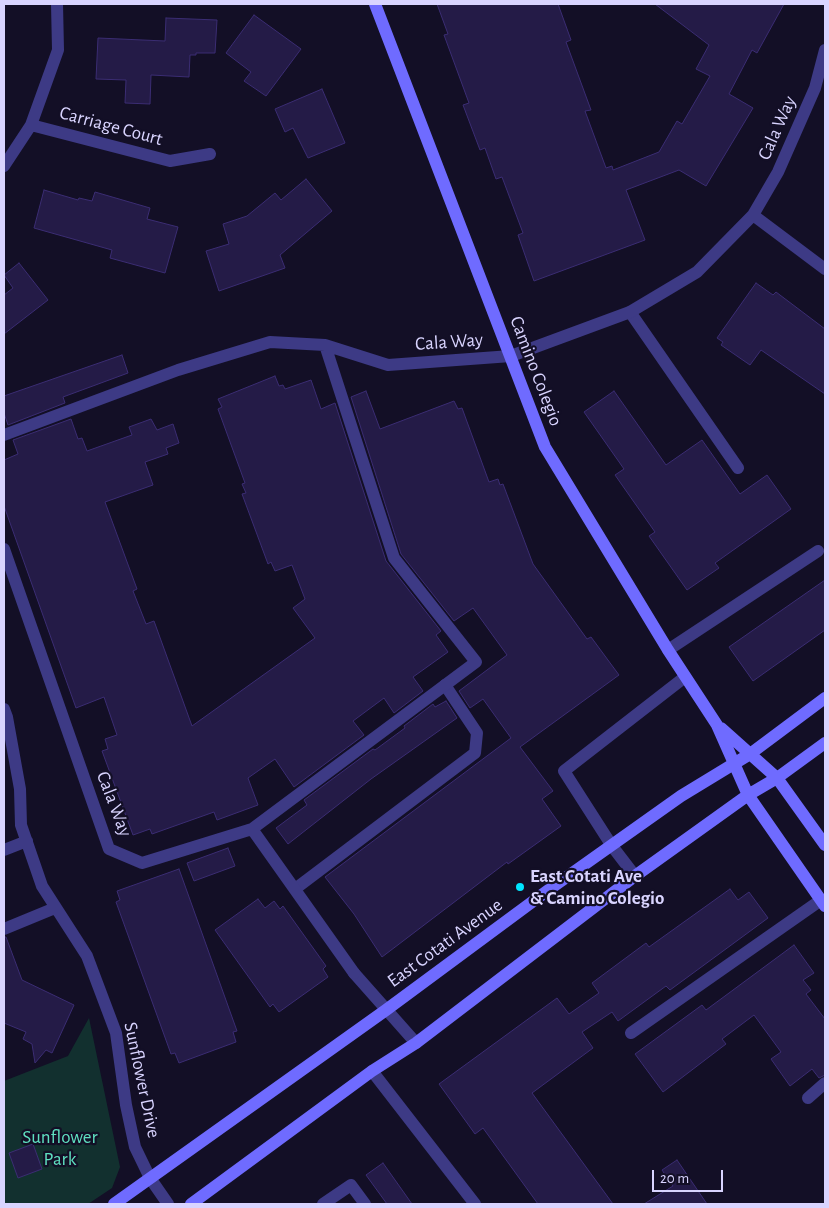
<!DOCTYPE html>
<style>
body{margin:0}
#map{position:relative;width:829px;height:1208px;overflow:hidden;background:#130f26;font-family:"Alegreya Sans",sans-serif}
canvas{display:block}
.frame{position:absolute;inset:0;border:5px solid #d9d4ff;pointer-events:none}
.scale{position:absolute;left:652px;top:1170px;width:71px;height:22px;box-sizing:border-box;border:2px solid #d9d4ff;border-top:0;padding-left:6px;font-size:15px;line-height:18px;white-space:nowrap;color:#d9d4ff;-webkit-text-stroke:4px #130f26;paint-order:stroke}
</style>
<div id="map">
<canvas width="829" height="1208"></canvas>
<div class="frame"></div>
<div class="scale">20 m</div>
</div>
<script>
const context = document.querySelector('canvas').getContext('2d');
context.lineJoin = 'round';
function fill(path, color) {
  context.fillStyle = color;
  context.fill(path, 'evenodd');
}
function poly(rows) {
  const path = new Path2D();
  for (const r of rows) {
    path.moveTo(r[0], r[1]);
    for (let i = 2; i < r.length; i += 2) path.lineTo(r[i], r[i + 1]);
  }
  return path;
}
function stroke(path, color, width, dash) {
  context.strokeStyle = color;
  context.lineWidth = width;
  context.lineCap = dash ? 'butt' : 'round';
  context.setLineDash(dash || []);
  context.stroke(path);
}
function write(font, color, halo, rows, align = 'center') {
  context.font = font + ' "Alegreya Sans",sans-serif';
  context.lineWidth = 4.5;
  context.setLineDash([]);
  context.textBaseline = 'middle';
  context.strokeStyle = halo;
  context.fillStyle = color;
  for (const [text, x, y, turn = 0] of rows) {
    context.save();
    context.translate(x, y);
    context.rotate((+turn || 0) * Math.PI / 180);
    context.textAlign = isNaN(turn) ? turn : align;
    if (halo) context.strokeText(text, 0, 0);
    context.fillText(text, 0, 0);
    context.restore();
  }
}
const green = poly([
 [89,1018,120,1167,112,1188,88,1204,4,1204,4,1081,68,1056]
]);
const building = poly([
 [437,4,558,4,571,40,566,42,591,110,585,111,606,168,612,166,613,170,659,152,677,121,682,124,710,76,696,69,709,45,655,4,784,4,757,53,752,50,729,94,753,108,706,186,679,170,626,190,645,240,534,281,518,235,523,233,502,177,496,179,485,148,480,150,463,105,469,103,444,35,448,34,437,4],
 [254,15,301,49,266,96,244,81,251,72,226,53,254,15],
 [166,18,217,20,215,53,196,53,196,55,190,55,189,77,151,75,150,104,125,103,126,80,96,79,98,38,165,41,166,18],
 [322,89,345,143,308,158,293,128,285,132,275,109,322,89],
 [306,179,332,211,280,255,285,268,219,291,206,251,229,244,223,224,247,216,275,193,281,200,306,179],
 [44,190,78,200,79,198,92,201,95,192,150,208,147,219,178,227,165,273,110,258,112,250,34,228,44,190],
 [19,263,48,300,4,334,4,295,13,288,4,275,19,263],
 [756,283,773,295,776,292,825,329,825,394,761,350,750,365,721,345,723,342,717,338,756,283],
 [122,355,128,373,63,397,65,403,8,425,4,413,4,396,122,355],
 [275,376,279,386,283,385,285,389,311,380,321,409,335,403,386,561,441,631,436,635,448,652,413,677,423,691,394,713,384,698,353,721,364,735,294,787,275,759,248,778,258,805,217,820,214,812,152,834,150,829,133,835,102,751,108,749,105,739,117,735,104,697,76,708,4,506,4,460,18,454,13,440,71,419,78,439,82,438,87,451,132,435,129,427,151,419,157,430,173,424,179,443,166,448,168,454,145,462,153,485,105,502,137,589,133,591,146,624,154,621,192,726,315,638,293,608,305,599,292,565,275,571,271,562,268,564,242,494,246,493,242,484,245,483,218,409,222,407,218,399,275,376],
 [366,391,380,429,454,401,458,409,462,408,489,482,498,479,500,485,503,484,533,564,587,639,591,637,619,675,520,747,553,791,542,799,561,826,508,864,507,862,382,957,354,914,325,877,511,738,483,699,470,708,459,691,507,655,473,608,454,621,401,554,351,397,366,391],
 [614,391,666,465,702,440,740,494,767,475,791,509,715,563,719,568,687,590,649,536,655,532,615,475,624,469,584,412,614,391],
 [825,580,825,630,753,681,729,647,825,580],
 [446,701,457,718,371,779,288,844,276,828,307,805,304,800,373,749,375,750,405,728,404,726,433,704,435,707,446,701],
 [228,848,235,866,194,881,187,863,228,848],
 [179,869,237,1031,233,1032,236,1042,179,1063,175,1053,171,1054,116,902,120,900,117,891,179,869],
 [730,889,738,900,749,892,768,918,670,990,666,986,618,1021,612,1012,582,1032,593,1048,532,1093,613,1204,538,1204,483,1128,475,1134,439,1084,557,998,569,1014,599,993,592,983,646,943,649,947,730,889],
 [258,899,265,908,274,901,280,909,283,906,326,966,323,969,328,977,279,1012,273,1004,270,1007,215,930,258,899],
 [4,937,6,937,22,980,74,1005,52,1053,46,1050,35,1063,32,1044,23,1039,26,1032,4,1023,4,937],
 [794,945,814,973,803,980,811,990,806,994,825,1019,825,1075,819,1078,812,1069,790,1086,771,1059,781,1052,754,1015,722,1039,726,1044,663,1092,635,1054,702,1005,706,1010,794,945],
 [33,1144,42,1169,18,1178,9,1153,33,1144],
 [677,1160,707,1204,644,1204,673,1186,662,1170,677,1160],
 [383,1163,412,1204,387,1204,366,1175,383,1163]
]);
const lane = poly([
 [630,312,738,468],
 [668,650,818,551],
 [635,876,612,846,564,771,685,677],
 [295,889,475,753,477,733,445,685],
 [354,973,416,1043],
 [372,1071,475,1204],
 [323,1204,351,1185,365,1204]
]);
const street = poly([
 [31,125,170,161,210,154],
 [4,166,31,125,58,50,57,4],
 [753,215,825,269],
 [4,435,178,370,270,342,325,345,388,365,511,356,630,312,697,272,753,215,778,172,815,88,825,50],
 [4,549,109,849,142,863,252,829,354,973],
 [4,709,7,717,20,789,21,825,42,886,87,956,116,1033,126,1105,135,1147,150,1178,168,1204],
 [252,829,476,662,394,558,325,345],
 [4,850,27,841],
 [4,929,55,908],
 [631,1033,821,900],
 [808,1098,825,1083]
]);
const secondary = poly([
 [375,4,545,447,668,650,717,725,748,795,825,906],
 [721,728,777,778,825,845],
 [114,1204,386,1010,547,891,681,796,750,754,825,698],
 [191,1204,372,1071,416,1043,635,876,748,795,777,778,825,743]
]);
const markers = [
 [520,887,5,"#00e5ff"]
];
const streetNames = [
 ["Carriage Court",111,126,15],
 ["Cala Way",777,128,-66],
 ["Cala Way",449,342,-4],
 ["Camino Colegio",536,371,69],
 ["Cala Way",114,804,69],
 ["East Cotati Avenue",445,943,-36],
 ["Sunflower Drive",142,1080,78]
];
const poiNames = [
 ["East Cotati Ave",530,876],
 ["& Camino Colegio",530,898]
];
const parkNames = [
 ["Sunflower",60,1137],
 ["Park",60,1159]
];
fill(green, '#12302f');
fill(building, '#241b47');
stroke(building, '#3b2d73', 1);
stroke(lane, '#3d3a85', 12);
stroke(street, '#3d3a85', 12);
stroke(secondary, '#6f6bff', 12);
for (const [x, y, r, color] of markers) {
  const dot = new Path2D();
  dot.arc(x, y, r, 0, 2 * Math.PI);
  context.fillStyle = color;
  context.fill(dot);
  stroke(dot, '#130f26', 2);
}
write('19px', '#d9d4ff', '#130f26', streetNames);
write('bold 19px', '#d9d4ff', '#130f26', poiNames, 'left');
write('19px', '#5fe0c0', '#130f26', parkNames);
</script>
